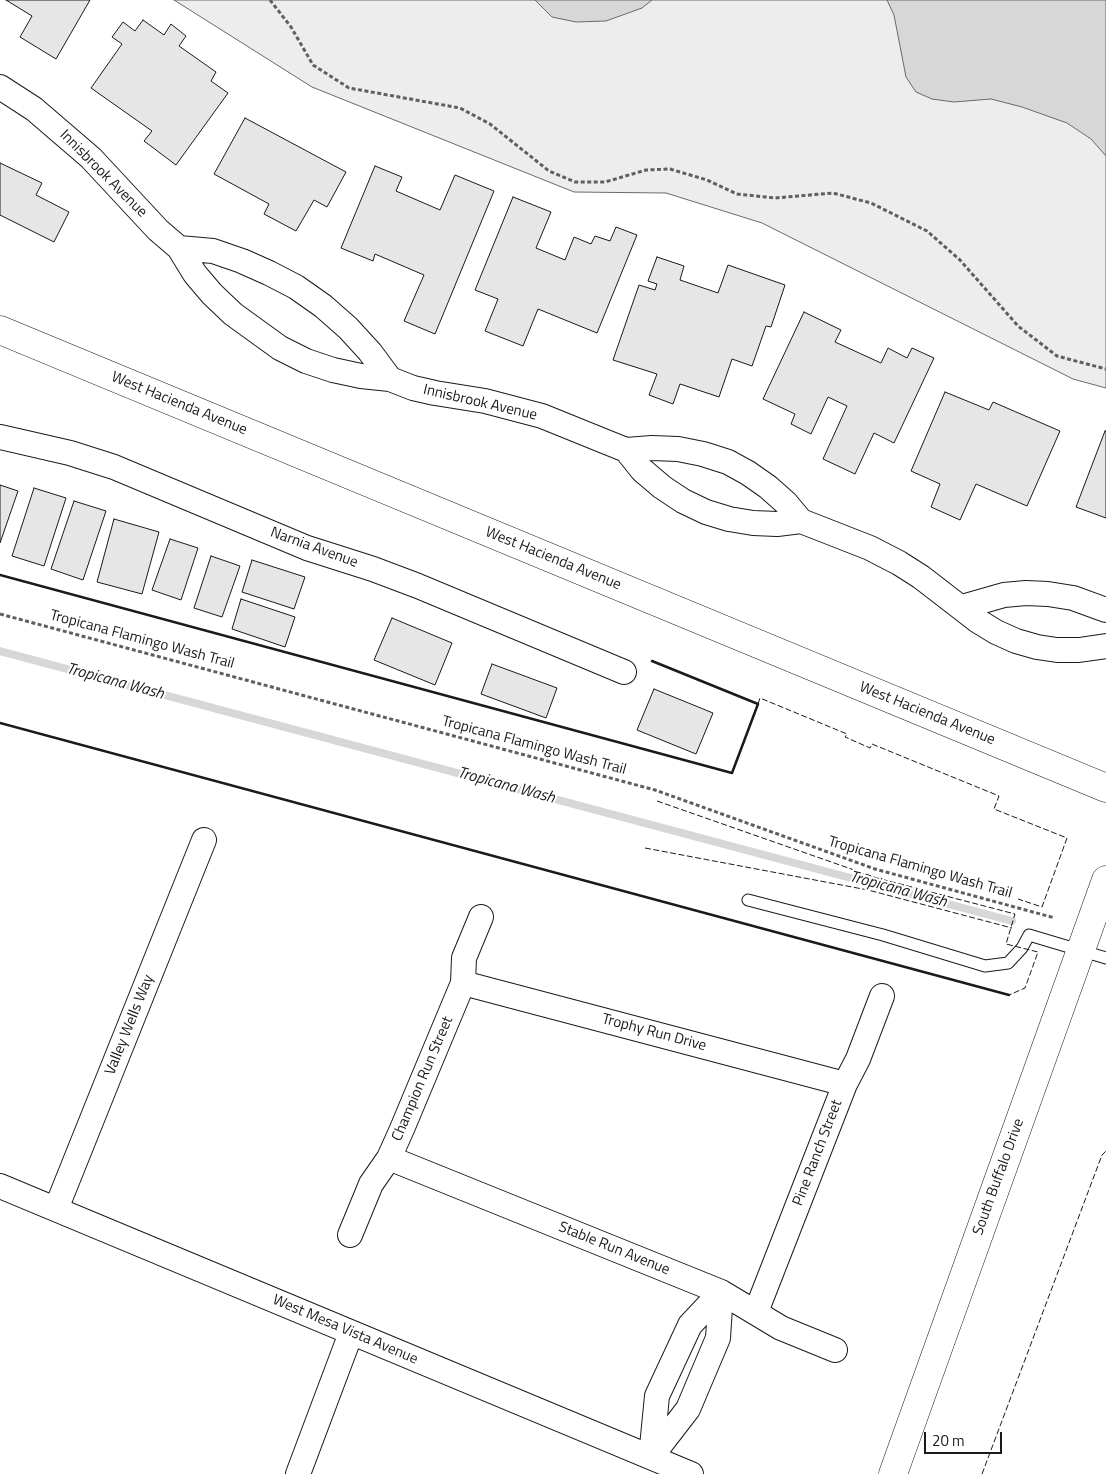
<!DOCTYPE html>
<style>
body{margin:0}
#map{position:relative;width:1106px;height:1474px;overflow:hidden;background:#fff;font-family:"Titillium Web",sans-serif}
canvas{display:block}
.scale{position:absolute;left:924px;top:1432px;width:78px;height:22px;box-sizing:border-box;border:2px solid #1a1a1a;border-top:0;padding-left:6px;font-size:15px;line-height:18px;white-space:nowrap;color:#1a1a1a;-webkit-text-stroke:4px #fff;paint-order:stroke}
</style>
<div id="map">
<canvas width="1106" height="1474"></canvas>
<div class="scale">20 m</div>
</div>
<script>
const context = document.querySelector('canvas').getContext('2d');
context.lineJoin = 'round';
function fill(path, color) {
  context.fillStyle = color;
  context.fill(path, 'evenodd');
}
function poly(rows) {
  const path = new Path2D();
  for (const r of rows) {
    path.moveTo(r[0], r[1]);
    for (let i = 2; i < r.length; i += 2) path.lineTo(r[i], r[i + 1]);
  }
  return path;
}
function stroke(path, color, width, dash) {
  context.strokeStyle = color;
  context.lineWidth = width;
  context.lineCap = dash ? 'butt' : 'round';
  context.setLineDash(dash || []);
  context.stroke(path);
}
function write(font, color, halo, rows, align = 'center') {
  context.font = font + ' "Titillium Web",sans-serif';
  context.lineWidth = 4;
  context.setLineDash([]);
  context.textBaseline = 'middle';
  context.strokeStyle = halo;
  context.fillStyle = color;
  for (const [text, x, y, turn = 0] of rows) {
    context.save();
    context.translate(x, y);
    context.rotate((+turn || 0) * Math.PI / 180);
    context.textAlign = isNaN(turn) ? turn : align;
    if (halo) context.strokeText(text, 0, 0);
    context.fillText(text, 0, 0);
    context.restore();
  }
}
const built = poly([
 [174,0,1106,0,1106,388,1073,379,762,223,666,193,574,192,312,87,174,0]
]);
const water = poly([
 [535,0,652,0,642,8,606,21,576,22,552,17,535,0],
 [887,0,1106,0,1106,156,1091,139,1067,123,1022,107,991,99,954,102,932,99,916,92,906,77,894,15,887,0]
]);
const stream = poly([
 [0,651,1012,921]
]);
const building = poly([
 [6,0,90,0,56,59,20,37,32,16,6,0],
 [143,20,164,35,171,24,186,36,179,46,216,72,211,81,228,93,176,165,144,141,152,131,91,88,122,44,112,37,123,22,135,31,143,20],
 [245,118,346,172,327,207,314,200,296,231,264,214,269,204,214,174,245,118],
 [0,163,42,183,36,195,69,212,54,242,0,215,0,163],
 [375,166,402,177,396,191,440,210,455,175,494,191,435,334,404,321,424,275,375,254,373,261,341,248,375,166],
 [513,197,551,212,536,248,565,260,574,237,591,244,595,236,610,241,616,227,637,235,597,333,538,309,523,346,485,331,498,299,475,290,513,197],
 [657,257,684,266,680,280,718,293,728,265,785,285,771,327,766,326,752,366,732,359,719,397,680,384,673,404,649,395,657,374,613,360,639,285,655,290,657,284,648,281,657,257],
 [804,312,841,330,835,342,881,363,888,348,907,358,912,348,934,358,894,443,874,433,855,474,823,459,847,406,828,397,811,434,791,424,795,414,763,399,804,312],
 [945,392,989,410,993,402,1060,431,1027,506,976,484,960,520,931,507,940,484,911,471,945,392],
 [1105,431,1106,431,1106,518,1076,507,1105,431],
 [0,485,18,491,0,543,0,485],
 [34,488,66,498,44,566,12,556,34,488],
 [74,501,106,511,83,580,51,569,74,501],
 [114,519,159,532,142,594,97,582,114,519],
 [170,539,198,548,181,600,152,590,170,539],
 [211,556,240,566,222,617,194,608,211,556],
 [252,560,305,577,294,609,242,592,252,560],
 [241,599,295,617,285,647,232,629,241,599],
 [392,618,452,643,435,685,374,660,392,618],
 [492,664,557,688,546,718,481,694,492,664],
 [654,689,713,713,696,754,637,730,654,689]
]);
const path = poly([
 [270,0,291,27,313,65,349,88,460,108,490,124,549,171,575,182,605,182,646,170,670,169,707,180,737,194,775,198,833,193,871,203,927,231,960,260,1018,326,1057,356,1106,369],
 [0,614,655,790,875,869,1055,918]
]);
const lane = poly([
 [748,900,883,935,985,966,1008,963,1022,948,1029,935,1106,958]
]);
const street = poly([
 [0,87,34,109,91,158,158,230,179,248,195,274,212,294,233,314,280,348,306,361,333,370,361,376,390,379,413,388,435,393,485,401,542,416,626,450,652,448,678,449,703,454,728,462,748,473,768,487,786,503,801,521,870,548,899,563,921,577,978,621,996,632,1016,641,1037,647,1057,650,1079,650,1106,646],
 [179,248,213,251,242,261,269,273,296,287,323,306,348,328,370,352,390,379],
 [0,437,70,453,114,467,307,548,373,569,418,586,624,672],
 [626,450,642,470,662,487,683,501,706,512,729,519,753,523,777,524,801,521],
 [962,607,1004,595,1026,593,1048,594,1073,598,1106,610],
 [463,983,845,1084],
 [389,1158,721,1292,781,1328,835,1350],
 [0,1186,691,1474],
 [56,1209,204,840],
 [350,1235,371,1184,389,1158,402,1129,463,983,464,958,481,917],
 [756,1312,845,1084,858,1059,882,996],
 [651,1457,657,1396,690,1325,721,1292],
 [651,1457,688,1409,718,1338,721,1292],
 [298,1474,351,1333]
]);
const secondary = poly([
 [0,330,1106,788],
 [893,1474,1106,880]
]);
const fence = poly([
 [758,704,760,698,847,734,845,737,870,748,872,744,999,796,994,809,1067,838,1042,907,1018,899],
 [657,801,877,878,1015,914,1006,944,1038,952,1025,988,1009,995],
 [645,848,868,890,1012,928],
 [982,1474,1102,1155,1106,1151]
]);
const wall = poly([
 [0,575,732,773,758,704,652,661],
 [0,723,1009,995]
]);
const streetNames = [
 ["Innisbrook Avenue",103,174,45],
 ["Innisbrook Avenue",480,403,13],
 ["West Hacienda Avenue",179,404,22],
 ["Narnia Avenue",314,548,20],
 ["West Hacienda Avenue",553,559,22],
 ["Tropicana Flamingo Wash Trail",142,640,15],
 ["West Hacienda Avenue",927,714,22],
 ["Tropicana Flamingo Wash Trail",534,746,15],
 ["Tropicana Flamingo Wash Trail",920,868,16],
 ["Valley Wells Way",130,1025,-68],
 ["Trophy Run Drive",654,1033,15],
 ["Champion Run Street",423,1079,-67],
 ["Pine Ranch Street",818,1153,-69],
 ["South Buffalo Drive",999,1177,-70],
 ["Stable Run Avenue",614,1249,22],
 ["West Mesa Vista Avenue",345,1330,23]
];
const waterNames = [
 ["Tropicana Wash",115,682,15],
 ["Tropicana Wash",506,786,15],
 ["Tropicana Wash",898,890,15]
];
fill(built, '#ededed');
stroke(built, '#6a6a6a', 1);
fill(water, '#d7d7d7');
stroke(water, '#6a6a6a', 1);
stroke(stream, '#d7d7d7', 8);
fill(building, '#e6e6e6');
stroke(building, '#1a1a1a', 1);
stroke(lane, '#1a1a1a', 13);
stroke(street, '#1a1a1a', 26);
stroke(secondary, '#1a1a1a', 29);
stroke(path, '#5f5f5f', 3, [4, 2.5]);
stroke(lane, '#fff', 11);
stroke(street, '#fff', 24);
stroke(secondary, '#fff', 28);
stroke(fence, '#1a1a1a', 1, [6, 2.5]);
stroke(wall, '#1a1a1a', 2.5);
write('15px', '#1a1a1a', '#fff', streetNames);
write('italic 16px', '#1a1a1a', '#fff', waterNames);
</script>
